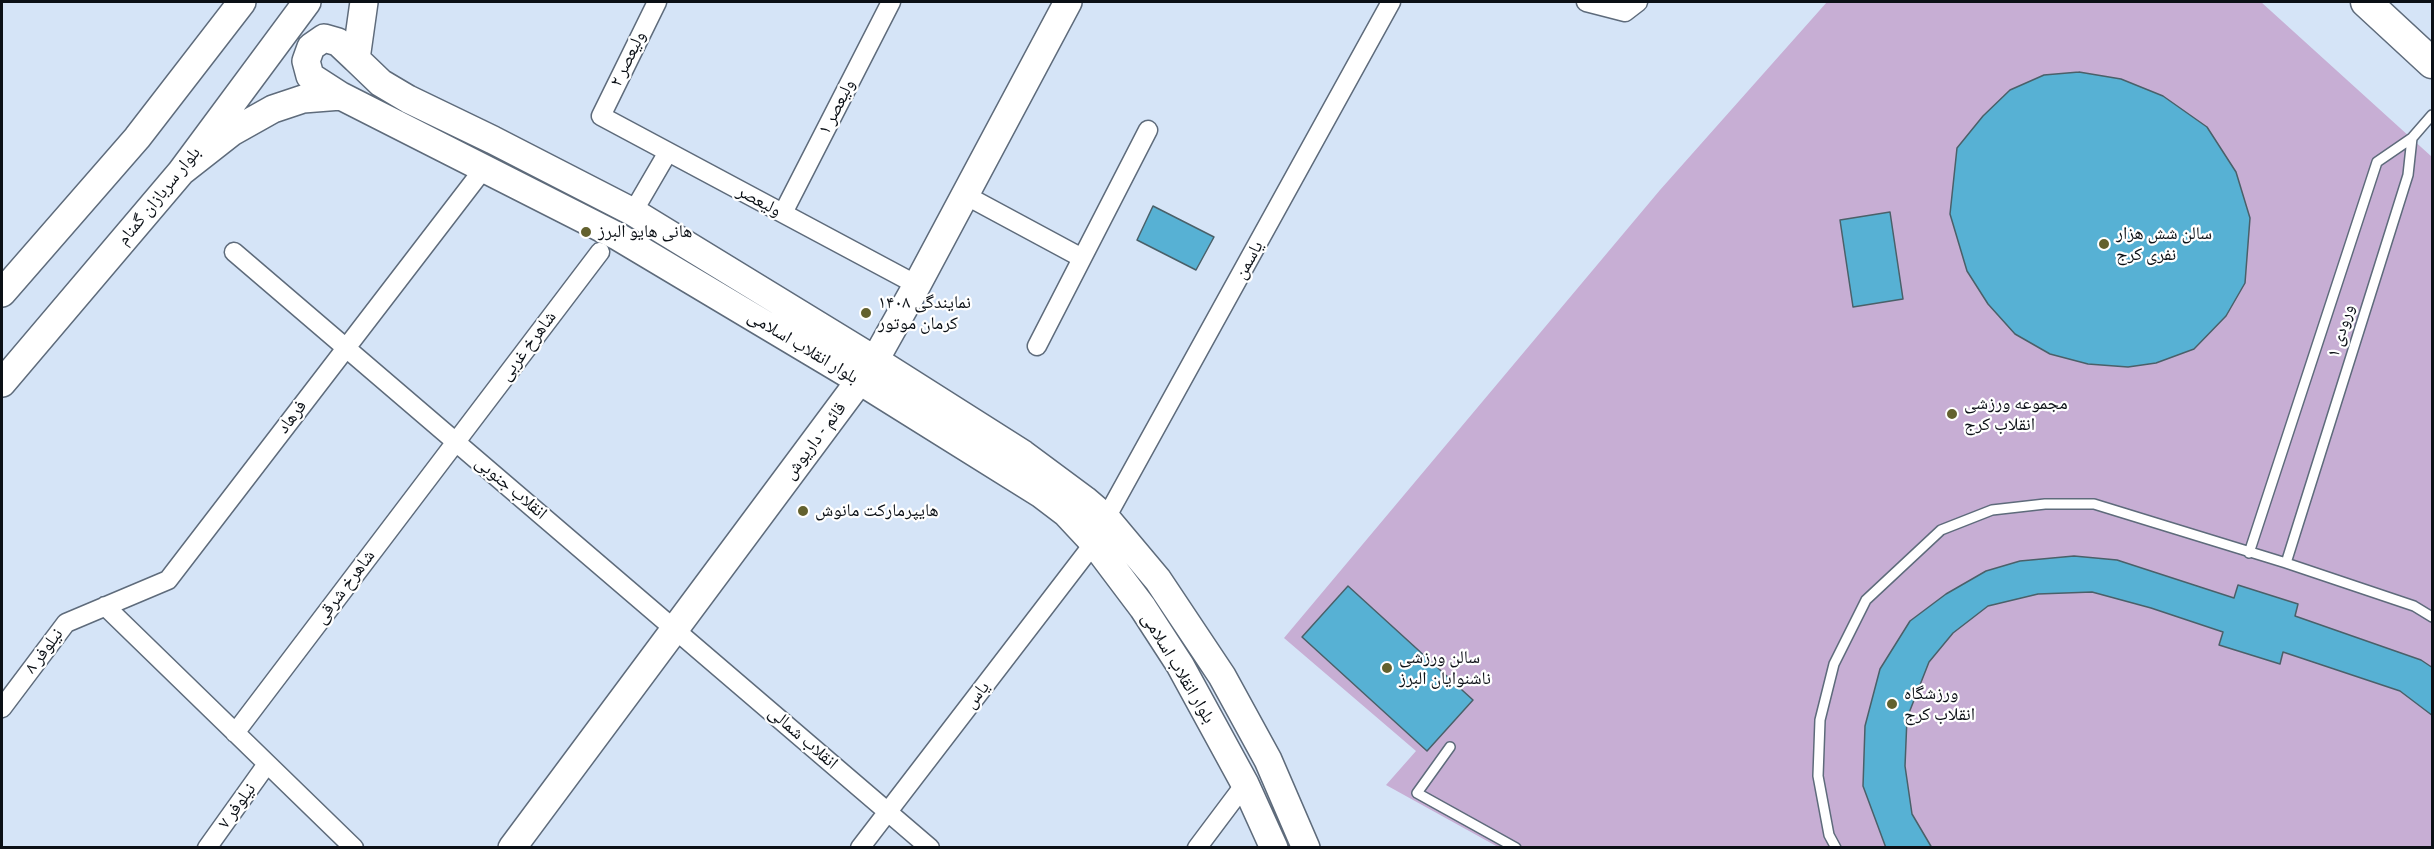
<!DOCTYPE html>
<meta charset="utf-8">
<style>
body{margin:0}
#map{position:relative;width:2434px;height:849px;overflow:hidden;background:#d5e4f7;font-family:"PT Sans Narrow",sans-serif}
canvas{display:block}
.frame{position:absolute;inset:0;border:3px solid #0b1016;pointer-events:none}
</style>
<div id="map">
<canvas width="2434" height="849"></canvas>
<div class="frame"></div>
</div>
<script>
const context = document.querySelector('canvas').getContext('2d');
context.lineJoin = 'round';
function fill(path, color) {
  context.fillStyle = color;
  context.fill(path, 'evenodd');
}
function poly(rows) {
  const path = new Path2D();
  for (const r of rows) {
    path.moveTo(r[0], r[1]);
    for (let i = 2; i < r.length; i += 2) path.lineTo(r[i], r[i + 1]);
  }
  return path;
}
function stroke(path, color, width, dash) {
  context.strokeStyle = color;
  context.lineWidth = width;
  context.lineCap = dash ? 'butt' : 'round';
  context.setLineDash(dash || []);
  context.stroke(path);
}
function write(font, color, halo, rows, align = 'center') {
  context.font = font + ' "PT Sans Narrow","Noto Naskh Arabic",sans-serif';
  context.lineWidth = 4.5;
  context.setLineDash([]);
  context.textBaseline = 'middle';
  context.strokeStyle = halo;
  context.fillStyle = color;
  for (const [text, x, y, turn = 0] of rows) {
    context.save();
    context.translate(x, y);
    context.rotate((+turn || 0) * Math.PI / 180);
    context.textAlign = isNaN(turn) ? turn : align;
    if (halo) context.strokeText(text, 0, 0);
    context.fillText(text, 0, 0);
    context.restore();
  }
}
const green = poly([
 [1827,2,2261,2,2432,157,2432,847,1498,847,1386,785,1416,751,1284,638,1660,190]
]);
const building = poly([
 [2079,72,2121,79,2163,96,2207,127,2236,172,2250,218,2245,283,2226,316,2194,349,2156,363,2128,367,2088,364,2050,354,2015,334,1988,304,1967,271,1950,214,1957,148,1983,116,2010,90,2044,75,2079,72],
 [1153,206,1214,237,1196,270,1137,240,1153,206],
 [1890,212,1903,299,1853,307,1840,220,1890,212],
 [2074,556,2117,560,2234,598,2238,585,2298,604,2295,616,2421,660,2433,668,2433,716,2400,691,2283,652,2280,664,2219,645,2223,632,2151,608,2092,592,2038,594,1988,606,1953,633,1929,662,1907,718,1905,766,1912,814,1932,848,1886,848,1863,786,1865,726,1880,669,1910,621,1946,594,1986,571,2020,561,2074,556],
 [1348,586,1473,700,1427,751,1302,637,1348,586]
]);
const service = poly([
 [2249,553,2377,162,2412,138,2432,115],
 [2286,563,2408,175,2412,138],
 [1450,747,1417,793,1516,848],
 [1836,848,1829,835,1818,776,1820,720,1834,664,1866,600,1941,530,1992,510,2045,504,2094,504,2286,563,2414,606,2432,617]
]);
const minor = poly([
 [657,2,601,116,917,285],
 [1586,2,1625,12,1638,2],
 [965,195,1082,258],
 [633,212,668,152],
 [783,213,891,2],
 [234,252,930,848],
 [1037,346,1148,130],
 [1106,518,1391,2],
 [105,606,354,848],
 [2,708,66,623,168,580,485,167],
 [235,733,600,252],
 [207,848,267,764],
 [860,848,1094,543],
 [1197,848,1245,784]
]);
const secondary = poly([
 [364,2,356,59,381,83,408,99,493,140,633,212,875,360,1023,454,1085,500,1106,518,1158,580,1222,676,1268,760,1306,848],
 [341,96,310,76,306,61,311,47,324,38,338,42,356,59],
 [181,172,232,132,273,109,303,99,341,96,617,236,860,381,1041,494,1066,513,1094,543,1143,608,1180,665,1245,784,1274,848],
 [2,293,137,138,242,2],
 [2,383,181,172,307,2],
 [512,848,875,360,917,285,1068,2]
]);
const primary = poly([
 [2366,2,2432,63]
]);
const markers = [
 [586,232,6,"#63612e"],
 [2104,244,6,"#63612e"],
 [866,313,6,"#63612e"],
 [1952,414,6,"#63612e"],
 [803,511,6,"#63612e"],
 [1387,668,6,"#63612e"],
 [1892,704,6,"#63612e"]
];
const streetNames = [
 ["ولیعصر ۲",628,59,-64],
 ["ولیعصر ۱",837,107,-63],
 ["بلوار سربازان گمنام",159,196,-51],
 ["ولیعصر",759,201,28],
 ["یاسمن",1249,260,-61],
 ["ورودی ۱",2341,331,-73],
 ["شاهرخ غربی",528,346,-53],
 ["بلوار انقلاب اسلامی",803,347,31],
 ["فرهاد",292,417,-53],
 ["قائم - داریوش",815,441,-53],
 ["انقلاب جنوبی",511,488,40],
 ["شاهرخ شرقی",345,587,-53],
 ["نیلوفر ۸",44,651,-53],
 ["بلوار انقلاب اسلامی",1178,668,59],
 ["یاس",977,695,-52],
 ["انقلاب شمالی",803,738,41],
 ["نیلوفر ۷",237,806,-54]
];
const poiNames = [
 ["هانی هایو البرز",598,232],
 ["سالن شش هزار",2116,234],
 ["نفری کرج",2116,255],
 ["نمایندگی ۱۴۰۸",878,303],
 ["کرمان موتور",878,324],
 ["مجموعه ورزشی",1964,404],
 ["انقلاب کرج",1964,425],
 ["هایپرمارکت مانوش",815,511],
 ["سالن ورزشی",1399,658],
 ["ناشنوایان البرز",1399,679],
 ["ورزشگاه",1904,694],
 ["انقلاب کرج",1904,715]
];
fill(green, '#c7aed4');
fill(building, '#57b1d4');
stroke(building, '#4a6069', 1.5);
stroke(service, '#5e6b7b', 12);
stroke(minor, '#5e6b7b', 21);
stroke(secondary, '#5e6b7b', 30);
stroke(primary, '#5e6b7b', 33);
stroke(service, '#fff', 9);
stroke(minor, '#fff', 18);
stroke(secondary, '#fff', 27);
stroke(primary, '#fff', 30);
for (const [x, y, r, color] of markers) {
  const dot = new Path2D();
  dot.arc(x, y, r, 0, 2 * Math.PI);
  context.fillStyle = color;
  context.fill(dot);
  stroke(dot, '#fff', 2);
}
write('18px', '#0b1016', '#fff', streetNames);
write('18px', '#0b1016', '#fff', poiNames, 'left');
</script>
